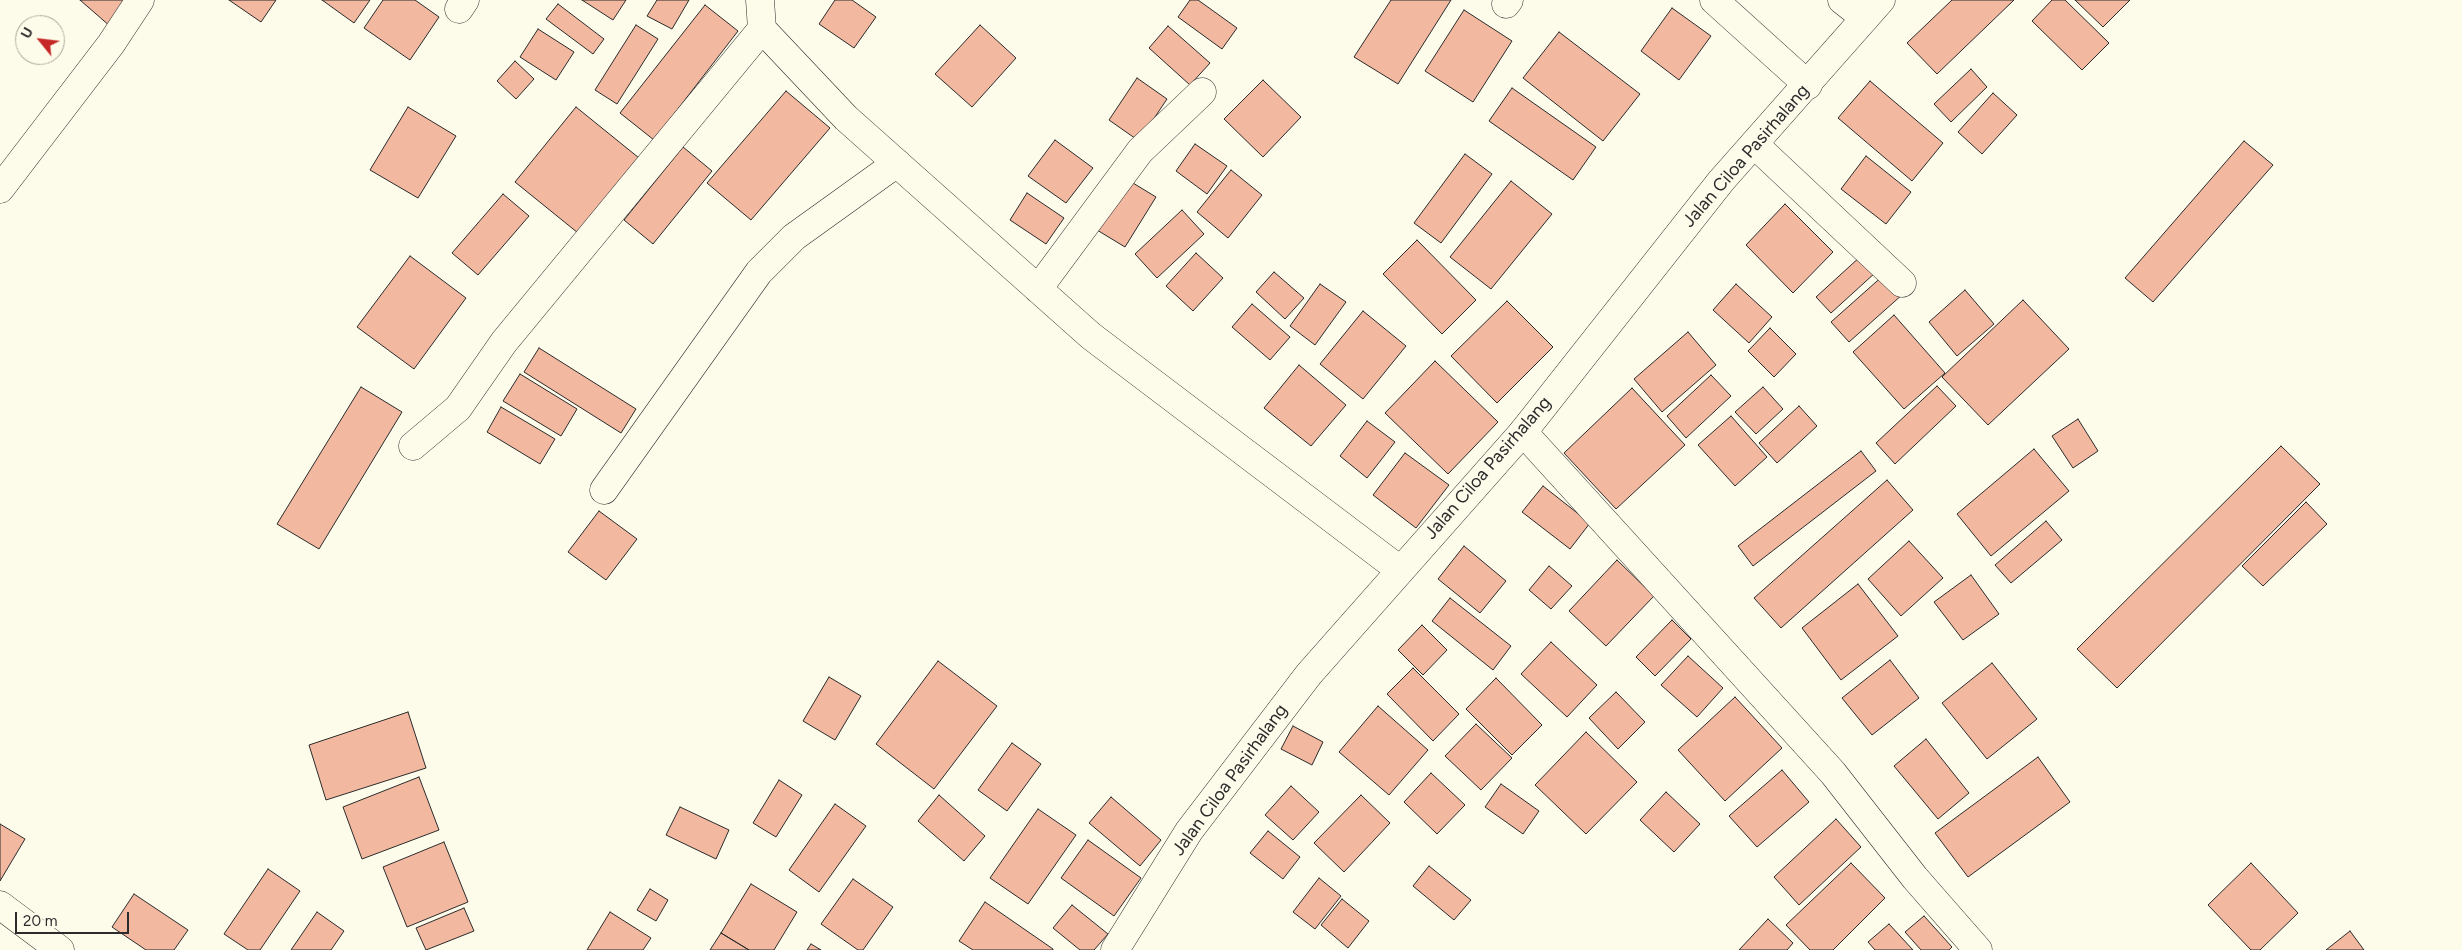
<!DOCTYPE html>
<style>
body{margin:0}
#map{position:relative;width:2462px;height:950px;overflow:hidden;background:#fdfbea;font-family:Figtree,sans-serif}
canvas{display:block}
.north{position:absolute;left:15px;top:15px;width:50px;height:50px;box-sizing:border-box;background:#fdfbea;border:1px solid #a9a89e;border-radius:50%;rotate:299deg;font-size:14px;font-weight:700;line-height:20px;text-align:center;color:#2b2b2b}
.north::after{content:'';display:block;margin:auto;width:18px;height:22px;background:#c62828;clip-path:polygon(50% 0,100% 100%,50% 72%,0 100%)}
.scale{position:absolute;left:15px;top:912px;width:114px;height:22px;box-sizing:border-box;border:2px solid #2b2b2b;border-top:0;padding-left:6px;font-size:15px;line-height:18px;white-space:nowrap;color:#2b2b2b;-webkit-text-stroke:4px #fdfbea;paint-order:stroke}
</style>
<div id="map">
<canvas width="2462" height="950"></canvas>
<div class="north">U</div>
<div class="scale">20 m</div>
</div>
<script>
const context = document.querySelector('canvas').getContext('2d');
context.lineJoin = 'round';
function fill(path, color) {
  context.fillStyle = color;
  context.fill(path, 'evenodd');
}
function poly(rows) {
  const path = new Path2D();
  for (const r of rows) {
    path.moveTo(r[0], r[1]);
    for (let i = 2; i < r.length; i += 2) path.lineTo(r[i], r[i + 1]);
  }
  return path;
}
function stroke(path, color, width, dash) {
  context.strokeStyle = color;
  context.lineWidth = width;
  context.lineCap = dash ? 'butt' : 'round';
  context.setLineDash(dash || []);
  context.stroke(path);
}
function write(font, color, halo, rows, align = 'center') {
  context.font = font + ' Figtree,sans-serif';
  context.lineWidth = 4;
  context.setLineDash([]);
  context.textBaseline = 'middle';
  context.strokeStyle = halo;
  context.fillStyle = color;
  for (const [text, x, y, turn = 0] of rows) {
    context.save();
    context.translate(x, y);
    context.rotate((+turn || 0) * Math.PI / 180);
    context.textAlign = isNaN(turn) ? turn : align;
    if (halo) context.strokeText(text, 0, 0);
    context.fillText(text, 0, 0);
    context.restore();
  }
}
const building = poly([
 [80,0,133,0,111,27,80,0],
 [229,0,276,0,261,22,229,0],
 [322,0,370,0,354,23,322,0],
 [383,0,415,0,439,17,410,60,364,28,383,0],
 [582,0,626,0,613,20,582,0],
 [657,0,689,0,672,29,647,16,657,0],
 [835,0,852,0,876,17,854,48,819,24,835,0],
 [1190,0,1198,0,1237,28,1222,49,1178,17,1190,0],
 [1391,0,1451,0,1398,84,1354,57,1391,0],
 [1952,0,2014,0,1937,74,1907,43,1952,0],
 [2052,0,2065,0,2109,43,2082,70,2032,21,2052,0],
 [2075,0,2130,0,2103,27,2075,0],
 [558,4,604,39,593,54,546,19,558,4],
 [705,5,738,31,654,140,620,113,705,5],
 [1672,8,1711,36,1679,80,1641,51,1672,8],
 [1464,10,1512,41,1473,102,1425,71,1464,10],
 [636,25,658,39,617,104,595,90,636,25],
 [980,25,1016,58,972,107,935,74,980,25],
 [1168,26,1210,63,1190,85,1149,48,1168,26],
 [538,29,574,52,556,80,520,57,538,29],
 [1559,32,1640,94,1603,141,1523,78,1559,32],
 [515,61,534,79,516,99,497,81,515,61],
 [1971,69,1987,87,1951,122,1934,104,1971,69],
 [1137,78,1167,99,1139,141,1109,120,1137,78],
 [1263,80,1301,117,1263,157,1224,119,1263,80],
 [1870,81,1943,143,1912,181,1838,118,1870,81],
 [1512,88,1596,147,1573,180,1489,121,1512,88],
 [786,91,830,128,751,220,707,183,786,91],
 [1993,93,2017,115,1982,154,1958,132,1993,93],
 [408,107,456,136,418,198,370,170,408,107],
 [576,107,644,162,583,237,515,182,576,107],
 [1055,140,1093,168,1066,203,1028,176,1055,140],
 [2244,141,2273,165,2153,302,2125,278,2244,141],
 [1195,144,1227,166,1207,194,1176,171,1195,144],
 [683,147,712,171,653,244,624,220,683,147],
 [1465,154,1492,174,1441,243,1414,223,1465,154],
 [1866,156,1911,192,1886,224,1841,189,1866,156],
 [1231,170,1262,195,1228,238,1197,212,1231,170],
 [1128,180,1156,197,1125,247,1097,230,1128,180],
 [1511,181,1552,214,1491,289,1450,257,1511,181],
 [1027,193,1064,218,1046,244,1010,220,1027,193],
 [503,194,529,216,478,275,452,253,503,194],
 [1785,204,1833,252,1793,293,1746,245,1785,204],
 [1182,210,1204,234,1157,278,1135,254,1182,210],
 [1417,240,1476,300,1442,334,1383,274,1417,240],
 [1196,253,1223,278,1193,311,1166,286,1196,253],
 [410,256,466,298,414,369,357,327,410,256],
 [1861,256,1876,272,1831,313,1816,297,1861,256],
 [1274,272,1304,298,1285,319,1256,292,1274,272],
 [1885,274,1903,294,1849,342,1831,322,1885,274],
 [1320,284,1346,302,1315,345,1290,326,1320,284],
 [1736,284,1772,317,1749,343,1713,310,1736,284],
 [1965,290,1994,324,1957,356,1929,322,1965,290],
 [2023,300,2069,349,1988,425,1942,377,2023,300],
 [1507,301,1553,347,1497,403,1451,356,1507,301],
 [1252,304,1290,337,1270,360,1232,327,1252,304],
 [1363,311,1406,346,1363,399,1320,364,1363,311],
 [1894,315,1945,373,1904,409,1853,352,1894,315],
 [1770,328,1796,354,1774,377,1748,351,1770,328],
 [1688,332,1716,365,1662,412,1634,379,1688,332],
 [539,348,636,409,621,433,524,372,539,348],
 [1435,361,1498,422,1448,474,1385,413,1435,361],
 [1299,365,1346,405,1311,446,1264,408,1299,365],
 [520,374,577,409,561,436,503,401,520,374],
 [1711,375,1731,396,1686,438,1667,416,1711,375],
 [1937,386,1956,406,1895,464,1876,443,1937,386],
 [361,387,402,412,319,549,277,524,361,387],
 [1763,387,1783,409,1756,434,1735,412,1763,387],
 [1632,388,1685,445,1616,509,1564,453,1632,388],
 [1799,406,1817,426,1777,463,1759,443,1799,406],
 [501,407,555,439,540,464,487,432,501,407],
 [1731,416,1767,457,1735,486,1698,445,1731,416],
 [2078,419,2098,451,2073,468,2052,436,2078,419],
 [1367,421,1395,442,1367,478,1340,456,1367,421],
 [2281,446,2320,484,2117,688,2077,649,2281,446],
 [2034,449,2069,491,1991,556,1957,514,2034,449],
 [1861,451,1876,471,1753,566,1738,546,1861,451],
 [1405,453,1449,485,1416,528,1373,495,1405,453],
 [1887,480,1913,510,1781,628,1754,598,1887,480],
 [1543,486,1590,523,1570,549,1522,512,1543,486],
 [2306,502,2327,524,2263,586,2242,566,2306,502],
 [599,511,637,539,606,580,568,552,599,511],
 [2046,521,2062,540,2011,583,1995,565,2046,521],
 [1909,541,1943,578,1901,616,1868,579,1909,541],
 [1464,546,1506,581,1480,613,1438,579,1464,546],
 [1617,560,1654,596,1606,646,1569,611,1617,560],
 [1549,566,1572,586,1551,609,1529,590,1549,566],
 [1971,575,1999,614,1963,640,1934,602,1971,575],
 [1858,584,1898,636,1841,680,1802,628,1858,584],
 [1450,598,1511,646,1493,670,1432,621,1450,598],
 [1672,620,1691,639,1655,676,1636,657,1672,620],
 [1422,625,1447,650,1423,675,1398,650,1422,625],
 [1551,642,1597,685,1567,717,1521,674,1551,642],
 [1688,656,1723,688,1697,717,1661,685,1688,656],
 [1890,660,1919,698,1872,735,1842,698,1890,660],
 [938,661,997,706,934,789,876,744,938,661],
 [1992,663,2037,719,1987,759,1942,703,1992,663],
 [1413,668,1459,714,1433,741,1387,694,1413,668],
 [829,677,861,696,835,740,803,721,829,677],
 [1496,678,1542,725,1512,755,1466,709,1496,678],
 [1616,692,1645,722,1618,749,1589,718,1616,692],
 [1735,697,1782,748,1725,801,1678,750,1735,697],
 [1378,706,1428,750,1389,795,1339,752,1378,706],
 [408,712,426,768,326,800,309,745,408,712],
 [1476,724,1512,758,1481,790,1445,756,1476,724],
 [1293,726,1323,742,1312,765,1281,749,1293,726],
 [1586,732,1637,782,1586,834,1535,785,1586,732],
 [1926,739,1969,793,1938,819,1894,766,1926,739],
 [1012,743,1041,764,1007,811,978,790,1012,743],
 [2038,757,2070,802,1968,877,1935,833,2038,757],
 [1782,770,1809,802,1757,847,1729,816,1782,770],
 [1431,773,1465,805,1437,834,1404,802,1431,773],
 [419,777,439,830,362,859,343,807,419,777],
 [779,780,802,795,776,837,753,823,779,780],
 [1501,784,1539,811,1523,834,1485,807,1501,784],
 [1291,786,1319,812,1293,840,1265,815,1291,786],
 [1666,792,1700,824,1674,852,1640,820,1666,792],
 [939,795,985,836,964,861,918,821,939,795],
 [1361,795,1390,823,1344,872,1314,843,1361,795],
 [1111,797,1161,840,1140,866,1089,823,1111,797],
 [835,804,866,826,819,892,789,870,835,804],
 [680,807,729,830,716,859,666,835,680,807],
 [1038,809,1076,835,1028,904,990,878,1038,809],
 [1836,819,1861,847,1799,905,1774,877,1836,819],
 [0,824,25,839,0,881,0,824],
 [1268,831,1300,857,1283,879,1250,853,1268,831],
 [1088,840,1141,878,1114,916,1061,878,1088,840],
 [444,842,468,902,407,927,383,867,444,842],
 [1851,863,1885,898,1833,950,1810,950,1786,925,1851,863],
 [2251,863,2298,913,2260,950,2251,950,2208,905,2251,863],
 [1429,866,1471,900,1454,920,1413,886,1429,866],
 [268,869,300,891,260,950,248,950,224,934,268,869],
 [1319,878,1341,896,1315,929,1293,912,1319,878],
 [853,879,893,907,863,950,858,950,821,924,853,879],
 [751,884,797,912,774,950,749,950,721,933,751,884],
 [650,889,668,900,656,921,637,910,650,889],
 [134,894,188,930,174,950,146,950,112,927,134,894],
 [1342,899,1369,921,1348,948,1321,925,1342,899],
 [985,902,1053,949,1053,950,973,950,959,941,985,902],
 [1072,905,1108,934,1094,950,1080,950,1053,928,1072,905],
 [464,908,474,931,426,950,416,928,464,908],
 [317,912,344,931,331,950,291,950,317,912],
 [610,912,651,938,643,950,587,950,610,912],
 [1924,916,1952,947,1949,950,1921,950,1905,932,1924,916],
 [1768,919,1793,943,1787,950,1739,950,1768,919],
 [1889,924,1913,950,1875,950,1868,942,1889,924],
 [2350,931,2364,950,2326,950,2350,931],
 [721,933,749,950,710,950,721,933],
 [811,944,821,950,807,950,811,944]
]);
const minor = poly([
 [760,0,762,29,846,118,1091,336,1400,570],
 [1714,0,1808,85],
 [1842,0,1865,18],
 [1506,4,1509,0],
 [459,9,465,0],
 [1754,144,1902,283],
 [0,189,111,44,140,0],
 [1038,289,1140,151,1202,92],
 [1523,432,1833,773,1915,878,1978,950],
 [413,446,458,408,504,342,762,29],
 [604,490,759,272,794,237,897,163],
 [0,905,60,950]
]);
const major = poly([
 [1115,950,1189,831,1309,674,1523,432,1721,181,1881,0]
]);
const streetNames = [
 ["Jalan Ciloa Pasirhalang",1746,156,-49],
 ["Jalan Ciloa Pasirhalang",1488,468,-49],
 ["Jalan Ciloa Pasirhalang",1230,780,-54]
];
fill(building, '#f2b8a0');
stroke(building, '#2b2b2b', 1);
stroke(minor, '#2b2b2b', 29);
stroke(major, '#2b2b2b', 29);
stroke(minor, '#fdfbea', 28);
stroke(major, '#fdfbea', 28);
write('18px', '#2b2b2b', '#fdfbea', streetNames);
</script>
